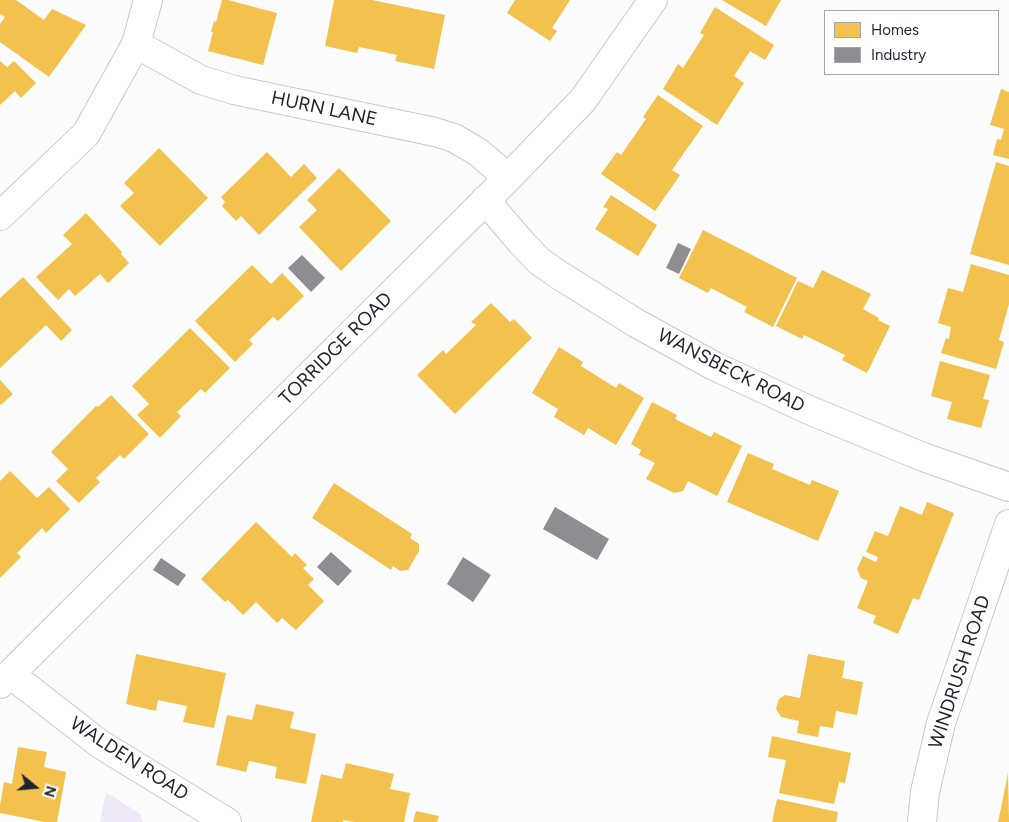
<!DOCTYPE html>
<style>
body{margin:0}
#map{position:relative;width:1009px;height:822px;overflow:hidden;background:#fcfcfc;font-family:Figtree,sans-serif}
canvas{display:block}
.legend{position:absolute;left:824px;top:10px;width:175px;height:65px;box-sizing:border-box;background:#fff;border:1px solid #a5a7ab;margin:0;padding:6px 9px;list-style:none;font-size:15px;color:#1e242e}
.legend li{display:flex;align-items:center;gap:10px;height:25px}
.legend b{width:25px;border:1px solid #a5a7ab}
.north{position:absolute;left:10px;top:762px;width:50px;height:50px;-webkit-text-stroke:4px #fff;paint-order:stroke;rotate:107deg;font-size:14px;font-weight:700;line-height:20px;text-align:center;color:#1e242e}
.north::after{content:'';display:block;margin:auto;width:18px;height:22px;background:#1e242e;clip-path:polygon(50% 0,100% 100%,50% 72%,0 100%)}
</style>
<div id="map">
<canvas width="1009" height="822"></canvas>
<ul class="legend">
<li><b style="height:14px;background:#f2c14e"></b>Homes</li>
<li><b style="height:14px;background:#8d8d92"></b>Industry</li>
</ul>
<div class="north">N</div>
</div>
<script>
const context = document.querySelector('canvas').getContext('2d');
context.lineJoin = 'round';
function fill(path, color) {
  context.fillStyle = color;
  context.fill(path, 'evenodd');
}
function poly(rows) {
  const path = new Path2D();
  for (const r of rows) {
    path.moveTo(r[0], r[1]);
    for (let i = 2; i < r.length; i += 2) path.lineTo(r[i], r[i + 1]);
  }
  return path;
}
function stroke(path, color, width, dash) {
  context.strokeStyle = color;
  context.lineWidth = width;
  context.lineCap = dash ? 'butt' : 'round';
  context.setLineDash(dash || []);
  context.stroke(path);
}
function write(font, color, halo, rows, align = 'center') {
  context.font = font + ' Figtree,sans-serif';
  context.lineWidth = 5;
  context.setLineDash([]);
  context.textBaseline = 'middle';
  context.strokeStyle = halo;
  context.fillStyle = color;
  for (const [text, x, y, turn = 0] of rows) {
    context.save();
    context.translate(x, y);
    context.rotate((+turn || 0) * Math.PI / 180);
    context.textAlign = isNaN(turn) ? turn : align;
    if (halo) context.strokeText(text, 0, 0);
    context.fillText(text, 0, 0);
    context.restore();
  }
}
const green = poly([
 [106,792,140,814,143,822,100,822]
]);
const homes = poly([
 [0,0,16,0,44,20,52,9,86,25,49,77,0,42,0,24,5,17,0,14],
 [222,0,228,0,277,13,263,65,208,51,213,32,211,32,214,21,216,22],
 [334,0,372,0,445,15,434,69,395,61,397,55,379,51,359,47,357,53,325,46],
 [515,0,570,0,552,28,557,31,550,41,507,13],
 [722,0,781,0,766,26],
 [715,7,774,45,765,60,750,51,734,76,744,83,717,125,663,89,678,64,683,68,704,35,700,33],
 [0,61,7,67,14,61,36,83,21,98,15,91,0,105],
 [1001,89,1009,92,1009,159,993,155,997,139,1001,140,1004,129,990,125],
 [658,95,703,126,672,170,680,175,655,211,601,174,617,152,621,155,646,119,643,117],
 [159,148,208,198,160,246,120,206,134,193,124,183],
 [267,152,291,177,304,164,317,178,259,235,241,216,236,221,222,206,225,202,221,197],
 [996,162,1009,166,1009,265,970,254],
 [339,168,391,221,341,271,299,227,317,210,307,200],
 [611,195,657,225,638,256,595,229,608,209,603,207],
 [86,213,122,252,121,254,129,263,108,283,100,274,75,296,69,289,58,300,36,277,72,244,63,235],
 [703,230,797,278,773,327,744,312,747,307,711,288,708,293,679,278],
 [971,264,1009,275,1009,304,999,340,1004,342,996,369,941,353,946,338,949,339,951,327,938,323,948,288,963,292],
 [252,265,271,284,282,273,304,296,278,321,273,317,249,340,253,344,235,362,195,321],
 [822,270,871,294,863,309,879,318,878,320,890,326,867,373,842,360,845,355,804,335,802,339,776,326,798,281,813,288],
 [23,277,72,330,61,341,46,325,0,368,0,298],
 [491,303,510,322,514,319,532,338,455,414,417,375,443,350,446,354,476,325,471,322],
 [190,328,230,368,205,393,201,389,177,412,181,416,160,438,137,415,149,404,132,386],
 [559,347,583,362,581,366,616,388,619,383,644,398,616,445,588,428,584,435,554,417,558,409,532,393],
 [940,361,990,375,983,399,989,400,981,428,947,419,952,402,931,396],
 [0,380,13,394,1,405,0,404],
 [111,395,149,434,124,459,120,455,96,478,100,482,79,503,56,481,68,469,51,452,96,406,98,407],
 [652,402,677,415,675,419,711,437,714,432,742,446,717,496,688,481,683,491,674,493,646,479,655,463,639,455,641,450,631,444],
 [748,453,774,464,772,469,810,485,812,480,839,491,818,541,727,502],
 [10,471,37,498,49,487,70,509,46,533,42,528,17,553,21,557,0,578,0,481],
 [334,483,412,534,410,538,419,544,419,551,408,570,400,571,393,566,391,570,312,518],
 [927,502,954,513,919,600,913,598,898,634,873,623,876,616,857,608,868,581,861,578,857,569,863,556,876,562,878,557,866,552,875,531,888,536,900,506,922,515],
 [256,522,292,557,295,553,307,565,303,568,314,579,308,585,324,601,296,630,282,618,277,623,256,602,243,615,228,600,225,602,201,579],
 [136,654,226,673,214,728,183,722,187,706,158,700,156,711,126,704],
 [808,654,845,661,842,678,863,682,857,715,836,711,833,728,820,726,818,737,797,733,799,721,781,717,776,709,779,699,785,695,800,698],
 [256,704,294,712,290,728,316,734,306,784,275,778,277,767,249,761,246,772,216,765,227,715,252,720],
 [772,736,851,753,845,783,839,782,834,804,779,793,786,760,768,757],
 [18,747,47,752,44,767,66,772,57,822,45,822,0,813,0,805,4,782,12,784],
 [346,763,394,774,390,789,410,793,404,822,355,822,343,820,343,822,311,822,321,774,342,779],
 [1008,773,1009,822,998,822,1000,813],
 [777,799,838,812,836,822,772,822],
 [416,811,439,816,437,822,413,822]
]);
const industry = poly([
 [678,243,691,249,679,274,666,268],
 [302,255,325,278,311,292,288,268],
 [555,507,609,539,597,560,543,529],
 [331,552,352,571,338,586,317,567],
 [463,557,491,575,473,602,447,584],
 [161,558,186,575,178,586,153,570]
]);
const minor = poly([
 [136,44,201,80,234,90,435,132,454,138,478,152,508,178],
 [485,200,521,242,539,261,559,275,636,323,714,366,809,410,923,457,1009,487],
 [0,216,86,134,136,44,148,0],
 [10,674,100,744,227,822],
 [0,684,508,178,583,100,653,0],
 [922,822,925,792,941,723,1009,524]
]);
const streetNames = [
 ["HURN LANE",324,109,12],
 ["TORRIDGE ROAD",336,349,-45],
 ["WANSBECK ROAD",731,371,27],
 ["WINDRUSH ROAD",960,672,-72],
 ["WALDEN ROAD",129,759,33]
];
fill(green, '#eee8f8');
fill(homes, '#f2c14e');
fill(industry, '#8d8d92');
stroke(minor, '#c8cacf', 30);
stroke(minor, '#fff', 28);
write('19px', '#1e242e', '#fff', streetNames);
</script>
